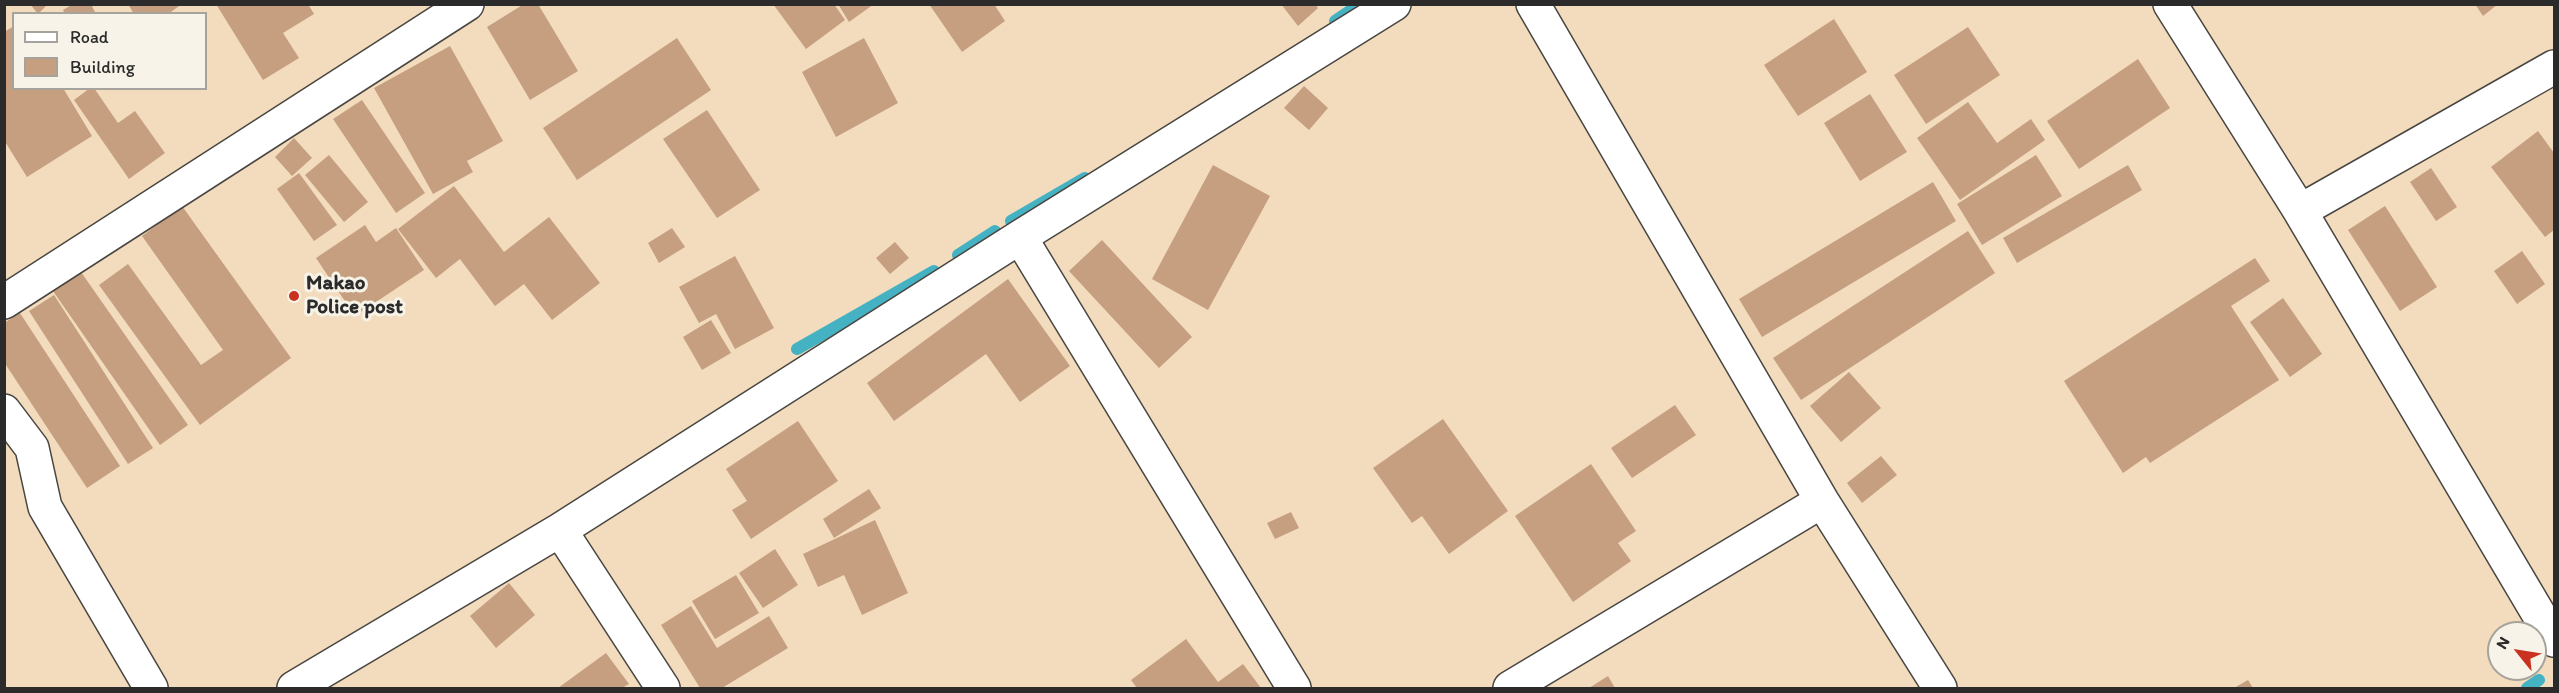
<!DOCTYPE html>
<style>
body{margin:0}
#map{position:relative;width:2559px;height:693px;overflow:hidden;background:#f2dcbd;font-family:Itim,sans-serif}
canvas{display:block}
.frame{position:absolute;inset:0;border:6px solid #2b2b2b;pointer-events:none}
.legend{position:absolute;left:12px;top:12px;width:195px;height:78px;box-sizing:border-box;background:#f7f3e8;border:2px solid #a5a39c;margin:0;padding:8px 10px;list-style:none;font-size:18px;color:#2b2b2b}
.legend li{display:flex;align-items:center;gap:12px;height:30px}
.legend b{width:30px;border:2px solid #a5a39c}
.north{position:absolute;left:2487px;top:621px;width:60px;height:60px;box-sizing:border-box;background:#f7f3e8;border:2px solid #a5a39c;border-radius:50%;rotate:300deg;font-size:16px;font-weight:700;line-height:24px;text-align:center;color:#2b2b2b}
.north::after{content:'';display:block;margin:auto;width:21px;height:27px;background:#c8321e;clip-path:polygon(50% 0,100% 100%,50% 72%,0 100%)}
</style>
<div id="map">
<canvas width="2559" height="693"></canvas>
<div class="frame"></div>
<ul class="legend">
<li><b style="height:8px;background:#fff"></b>Road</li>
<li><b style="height:16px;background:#c59f7f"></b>Building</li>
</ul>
<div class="north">N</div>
</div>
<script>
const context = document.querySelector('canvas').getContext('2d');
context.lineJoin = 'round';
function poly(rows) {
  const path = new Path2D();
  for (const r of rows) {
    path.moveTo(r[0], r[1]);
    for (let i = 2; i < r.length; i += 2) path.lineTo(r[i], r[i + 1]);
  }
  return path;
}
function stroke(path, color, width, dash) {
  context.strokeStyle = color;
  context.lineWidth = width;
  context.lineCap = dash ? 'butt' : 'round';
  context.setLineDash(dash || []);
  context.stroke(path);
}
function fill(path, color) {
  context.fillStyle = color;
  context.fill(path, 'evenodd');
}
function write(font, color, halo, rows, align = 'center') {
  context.font = font + ' Itim,sans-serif';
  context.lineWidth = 6;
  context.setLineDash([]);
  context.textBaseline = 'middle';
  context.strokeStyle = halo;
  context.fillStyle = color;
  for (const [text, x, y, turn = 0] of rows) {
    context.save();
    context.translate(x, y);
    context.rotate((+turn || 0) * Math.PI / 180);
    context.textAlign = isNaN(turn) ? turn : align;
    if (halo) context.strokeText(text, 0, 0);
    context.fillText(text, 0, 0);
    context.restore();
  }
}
const stream = poly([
 [1335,21,1360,4],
 [1011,221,1085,178],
 [958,255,995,231],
 [797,349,934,271],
 [2527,688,2539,680]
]);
const building = poly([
 [30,4,48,4,38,14],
 [73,4,91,4,96,14,65,14,63,10],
 [128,4,182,4,168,14,134,14],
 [216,4,308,4,314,14,283,33,299,58,263,80],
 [524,4,538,4,578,71,530,100,487,27],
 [773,4,834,4,845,20,806,49],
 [838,4,874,4,849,22],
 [929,4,994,4,1005,21,962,52],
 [1281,4,1315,4,1318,8,1298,26],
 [2475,4,2498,4,2483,16],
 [1834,19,1867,72,1798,116,1764,65],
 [14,26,14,88,63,88,92,136,27,177,4,140,4,32],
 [1968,27,2000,75,1926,124,1894,75],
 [677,38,711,90,577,180,543,128],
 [864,38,898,103,836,137,802,72],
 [450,46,503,141,467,161,473,172,433,194,374,88],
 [2138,59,2170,108,2079,169,2047,121],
 [1304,86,1328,108,1309,130,1284,108],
 [90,88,94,88,118,123,135,111,165,153,129,179,74,100],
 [1870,94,1907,152,1860,181,1824,123],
 [362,100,425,193,396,213,333,119],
 [1968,102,1997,143,2031,119,2045,140,1960,200,1917,138],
 [707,110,760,190,717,218,663,139],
 [2538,131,2554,153,2554,230,2545,237,2491,167],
 [294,138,312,158,292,176,275,157],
 [329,155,368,202,344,222,305,175],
 [2036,155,2062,196,1982,245,1957,204],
 [1213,165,1270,196,1208,310,1152,279],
 [2128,165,2142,190,2017,263,2003,238],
 [2431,168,2457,207,2436,221,2410,182],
 [299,173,337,225,314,241,277,189],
 [1933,182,1956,221,1762,337,1739,299],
 [454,186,504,252,549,217,600,283,552,320,524,284,495,306,460,259,436,278,398,229],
 [182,206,291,358,200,425,99,285,128,264,201,365,223,350,142,236],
 [2385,206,2437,287,2400,311,2348,230],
 [365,225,376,242,396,228,424,270,355,316,316,258],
 [672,228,685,247,659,263,648,243],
 [1968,231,1995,273,1801,400,1773,358],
 [1102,240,1192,337,1159,368,1069,271],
 [895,242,909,258,890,274,876,258],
 [2522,251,2545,284,2517,304,2494,271],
 [735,256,774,328,735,349,716,314,699,323,679,287],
 [2255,258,2270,281,2231,306,2279,380,2150,463,2146,457,2123,473,2064,381],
 [81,272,188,425,160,445,53,291],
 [1008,279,1070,366,1020,402,986,354,894,421,867,383],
 [54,295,153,448,128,464,29,311],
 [2283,298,2322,354,2290,377,2250,322],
 [20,313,120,466,87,488,4,362,4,323],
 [711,320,731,353,702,370,683,337],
 [1849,372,1881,408,1841,442,1810,406],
 [1675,405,1696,435,1632,478,1611,448],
 [1443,419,1508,511,1449,554,1422,516,1412,523,1373,468],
 [798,421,838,481,751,539,732,510,747,501,726,469],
 [1881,456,1897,475,1862,503,1847,483],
 [1591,464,1636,531,1618,543,1631,561,1573,602,1515,516],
 [869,489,881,508,834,538,823,519],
 [1291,512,1299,528,1275,539,1267,523],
 [875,520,908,593,862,615,844,575,818,587,803,554],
 [775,549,798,585,763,608,739,573],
 [736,575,759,613,715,639,692,601],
 [509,583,535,615,496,648,470,616],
 [691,606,717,648,769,616,788,648,722,688,700,688,661,625],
 [1186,639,1218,682,1243,664,1261,688,1137,688,1131,680],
 [606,653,629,684,622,688,558,688],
 [1608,676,1615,688,1589,688],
 [2248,680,2253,688,2234,688]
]);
const street = poly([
 [1533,4,1822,501,1940,688],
 [2170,4,2300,211,2554,640],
 [2300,211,2554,67],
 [1020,237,1294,688],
 [4,302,467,4],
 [4,411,32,448,45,507,151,688],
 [560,530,663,688],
 [294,688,560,530,1020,237,1394,4],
 [1510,688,1822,501]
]);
const markers = [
 [294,296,6,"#c8321e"]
];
const poiNames = [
 ["Makao",306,284],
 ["Police post",306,308]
];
stroke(stream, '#45b2c3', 12);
fill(building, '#c59f7f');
stroke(street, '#494641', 36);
stroke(street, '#fff', 33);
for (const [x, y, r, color] of markers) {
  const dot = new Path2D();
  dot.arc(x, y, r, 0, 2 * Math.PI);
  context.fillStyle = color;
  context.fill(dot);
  stroke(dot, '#f7f3e8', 2);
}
write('bold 21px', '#2b2b2b', '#f7f3e8', poiNames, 'left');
</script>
